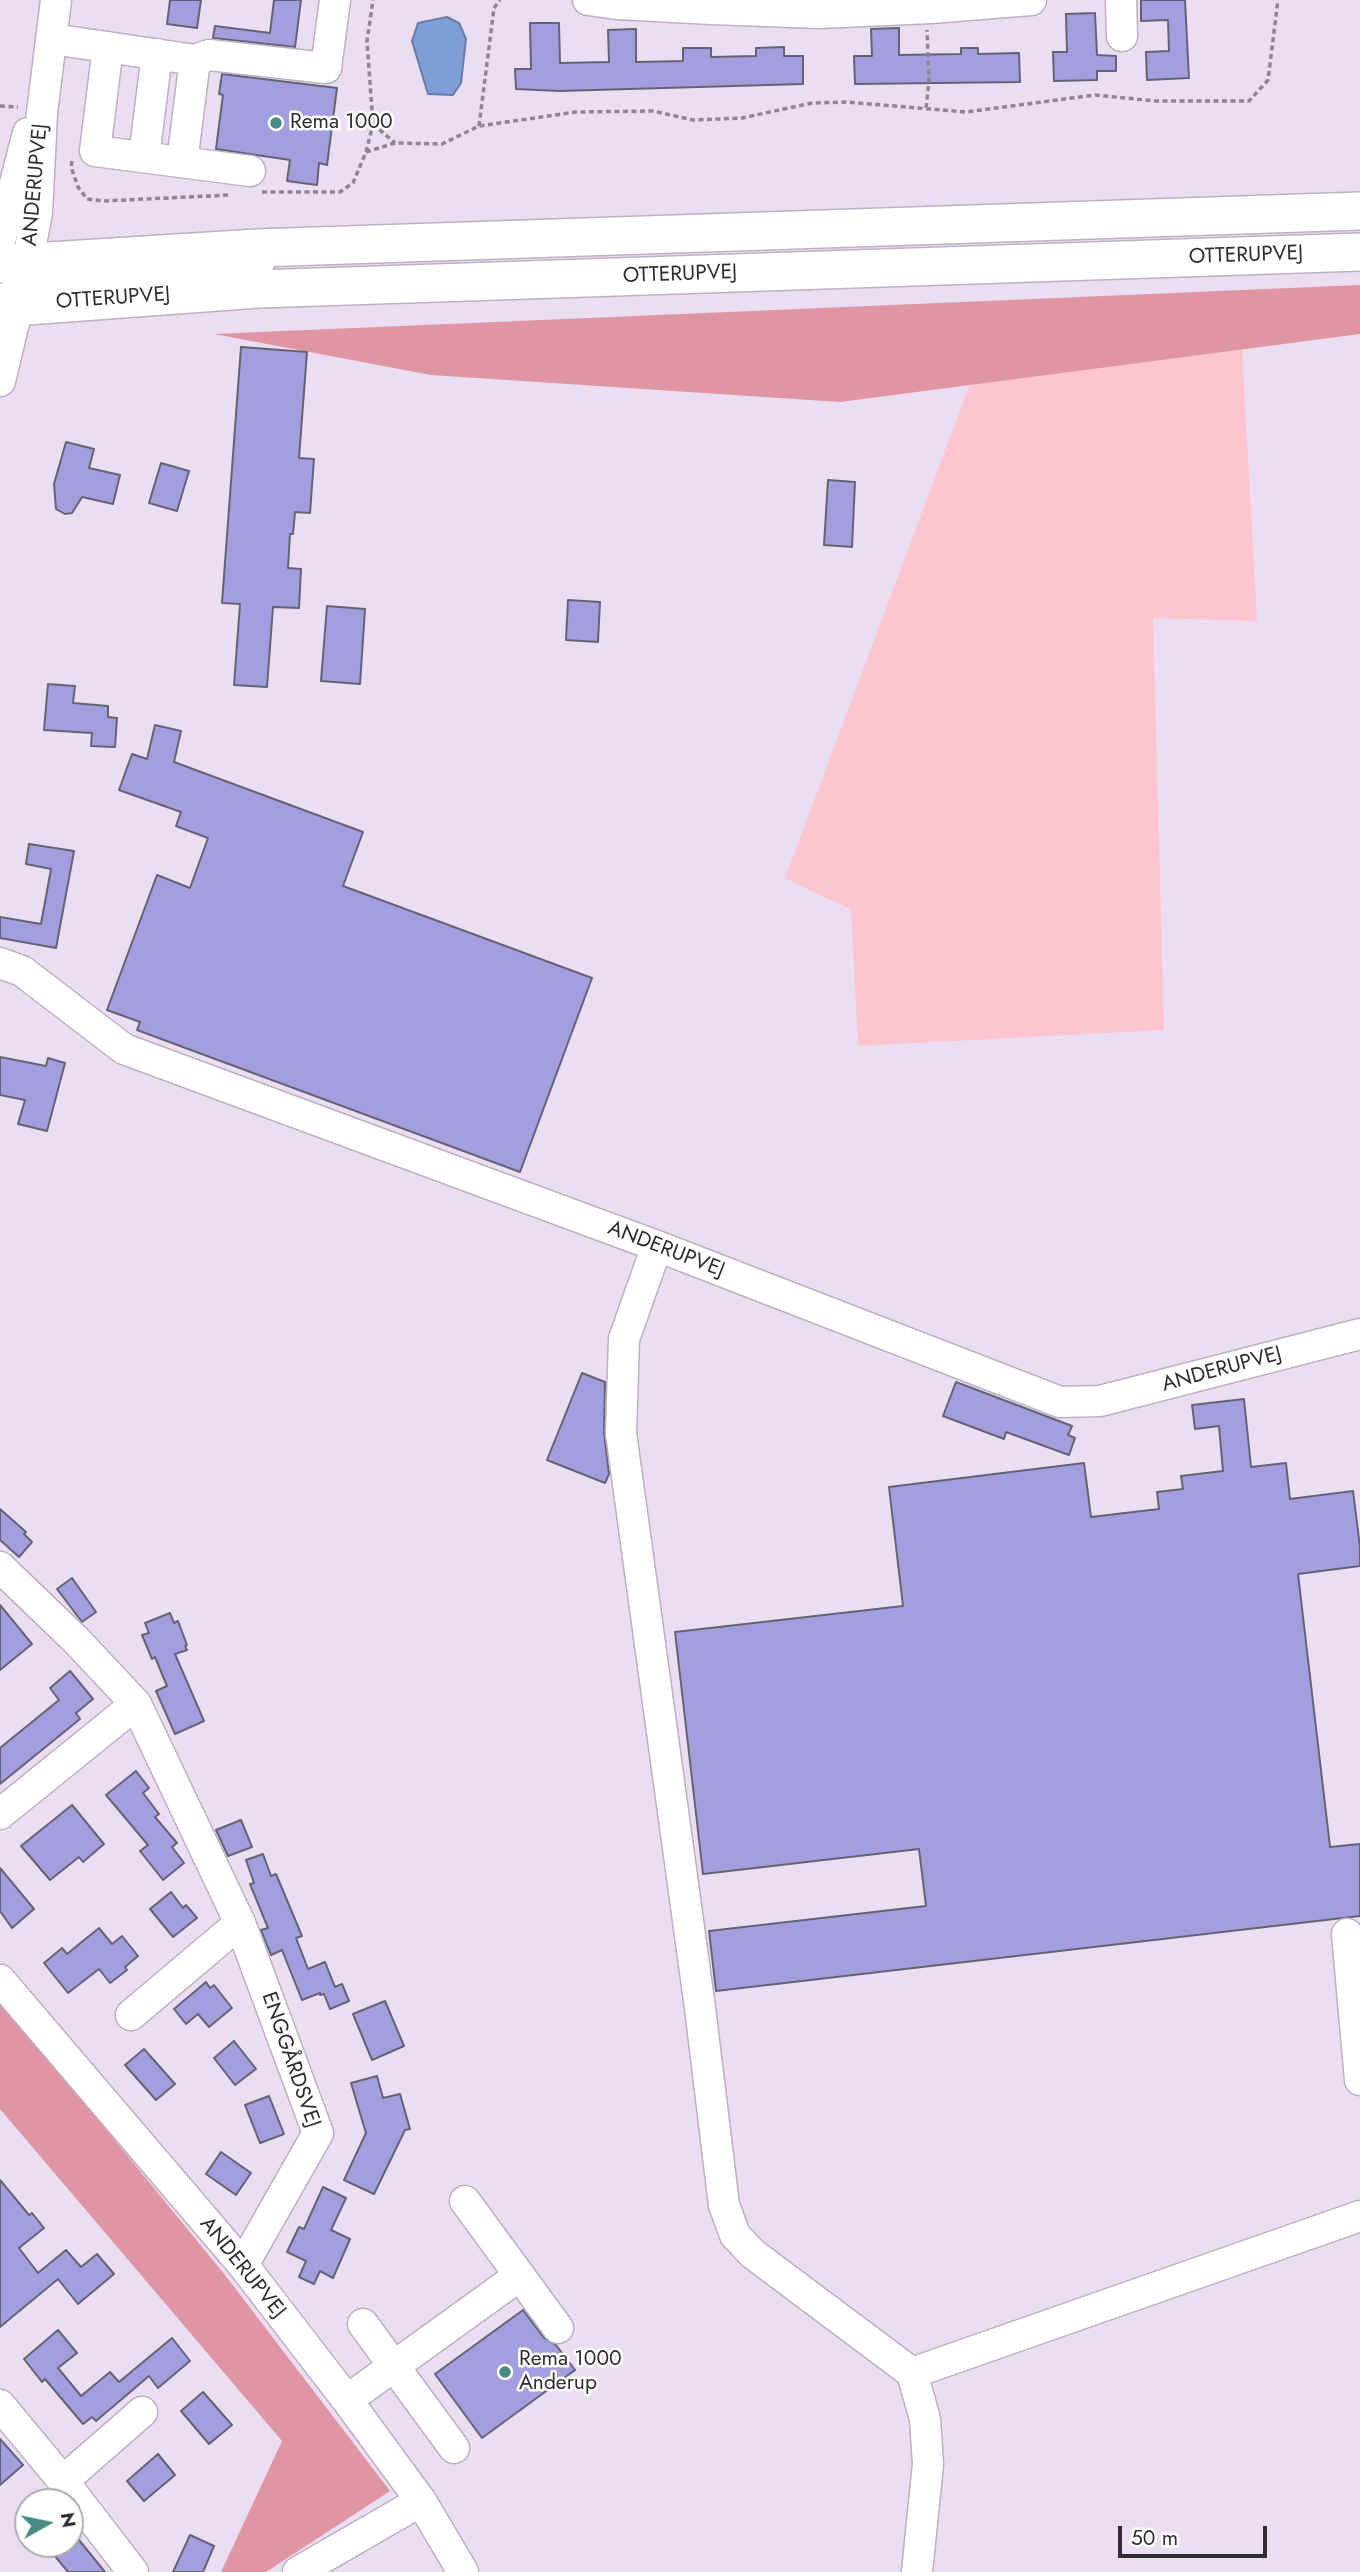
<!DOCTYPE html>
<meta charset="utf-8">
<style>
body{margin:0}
#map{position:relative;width:1360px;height:2572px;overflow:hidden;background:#ebdef2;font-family:Jost,sans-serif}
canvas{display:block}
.north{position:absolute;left:14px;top:2488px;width:70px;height:70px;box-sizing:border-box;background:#fff;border:2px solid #adabad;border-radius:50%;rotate:81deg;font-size:19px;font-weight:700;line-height:28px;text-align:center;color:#312c33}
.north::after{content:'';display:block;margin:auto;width:24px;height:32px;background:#468c83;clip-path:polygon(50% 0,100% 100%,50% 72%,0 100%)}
.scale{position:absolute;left:1118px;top:2526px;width:149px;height:32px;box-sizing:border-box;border:4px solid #312c33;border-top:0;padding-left:9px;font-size:21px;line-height:24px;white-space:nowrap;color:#312c33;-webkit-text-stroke:5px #fff;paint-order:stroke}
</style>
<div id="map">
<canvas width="1360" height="2572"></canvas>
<div class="north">N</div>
<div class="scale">50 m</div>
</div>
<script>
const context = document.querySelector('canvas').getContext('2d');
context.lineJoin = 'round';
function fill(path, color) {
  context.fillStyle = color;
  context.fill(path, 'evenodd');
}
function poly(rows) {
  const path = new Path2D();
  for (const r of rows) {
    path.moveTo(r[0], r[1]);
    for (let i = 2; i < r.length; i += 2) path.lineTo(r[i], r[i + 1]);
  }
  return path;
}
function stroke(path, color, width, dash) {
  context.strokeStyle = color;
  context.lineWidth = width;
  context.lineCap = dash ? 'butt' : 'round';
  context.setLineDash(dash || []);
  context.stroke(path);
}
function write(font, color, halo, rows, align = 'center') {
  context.font = font + ' Jost,sans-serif';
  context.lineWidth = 5;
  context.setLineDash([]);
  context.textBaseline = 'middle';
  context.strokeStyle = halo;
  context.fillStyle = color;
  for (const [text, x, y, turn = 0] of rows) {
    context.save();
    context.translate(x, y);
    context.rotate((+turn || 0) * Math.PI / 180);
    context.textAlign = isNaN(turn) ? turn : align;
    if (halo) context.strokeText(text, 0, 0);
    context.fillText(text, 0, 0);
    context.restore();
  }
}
const green = poly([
 [1242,349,1257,621,1153,618,1164,1030,858,1046,851,910,785,878,970,384]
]);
const forest = poly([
 [1360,285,1360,334,840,402,431,375,214,334],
 [0,2000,225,2275,390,2491,266,2572,221,2572,282,2441,0,2109]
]);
const water = poly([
 [447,17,459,23,466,39,461,83,453,95,428,94,412,41,418,23,447,17]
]);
const building = poly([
 [170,0,201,0,197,28,167,24,170,0],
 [274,0,301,0,295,47,213,38,215,26,270,33,274,0],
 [1141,0,1185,0,1189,78,1147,80,1146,52,1169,51,1168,20,1141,21,1141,0],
 [1095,13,1097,55,1116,56,1116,71,1097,71,1097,80,1054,81,1053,52,1067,52,1066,14,1095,13],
 [530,23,559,23,560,63,609,62,608,30,636,29,636,62,683,61,683,48,711,48,711,57,756,56,756,48,784,47,784,56,803,56,803,84,560,91,516,89,515,69,531,69,530,23],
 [899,28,899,55,961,54,961,48,978,48,978,54,1019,53,1020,82,855,84,854,56,872,56,871,29,899,28],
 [222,74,337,88,327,165,319,163,317,185,287,181,290,160,216,149,223,95,219,94,222,74],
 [241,347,307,352,299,458,314,459,310,513,295,512,293,534,290,534,288,568,301,569,299,608,273,607,267,687,234,685,240,604,222,603,241,347],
 [66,442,94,449,89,468,120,475,113,504,82,497,72,513,65,514,56,509,54,484,66,442],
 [161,463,189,471,177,511,149,503,161,463],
 [828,480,855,482,852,547,824,545,828,480],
 [568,600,600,602,598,642,566,640,568,600],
 [327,606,365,609,360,684,321,681,327,606],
 [48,684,75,686,73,703,108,706,108,717,117,718,115,747,91,746,92,733,44,730,48,684],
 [155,725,181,731,174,762,363,832,343,886,592,978,520,1172,137,1030,140,1022,107,1010,157,875,190,888,208,838,176,826,181,812,119,790,132,754,147,759,155,725],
 [29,844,74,851,56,948,0,938,0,917,41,924,51,869,26,864,29,844],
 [0,1057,46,1066,48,1058,65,1063,47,1131,18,1124,25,1100,0,1095,0,1057],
 [582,1373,605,1382,604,1433,609,1474,605,1483,547,1460,582,1373],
 [956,1382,1072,1426,1068,1435,1075,1438,1069,1455,1006,1432,1004,1439,943,1416,956,1382],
 [1244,1399,1251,1467,1286,1463,1290,1499,1353,1491,1360,1547,1360,1566,1298,1574,1330,1847,1360,1844,1360,1916,716,1991,709,1931,926,1906,919,1849,703,1874,675,1632,903,1606,889,1487,1084,1463,1091,1517,1159,1509,1157,1492,1183,1489,1181,1476,1223,1471,1219,1426,1195,1429,1192,1405,1244,1399],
 [0,1509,26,1532,24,1534,32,1542,19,1557,0,1540,0,1509],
 [72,1578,96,1612,82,1622,57,1589,72,1578],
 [0,1605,32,1644,0,1670,0,1605],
 [170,1613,174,1623,178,1621,187,1645,185,1646,187,1650,175,1654,204,1721,175,1734,156,1691,167,1686,155,1657,152,1659,142,1635,149,1633,145,1623,170,1613],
 [70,1671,93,1699,76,1713,80,1719,0,1784,0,1748,59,1700,50,1688,70,1671],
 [136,1771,149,1788,143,1793,159,1814,155,1817,177,1843,172,1847,184,1863,163,1880,140,1851,148,1845,106,1795,136,1771],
 [72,1805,104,1844,83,1862,79,1857,50,1880,21,1846,72,1805],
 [241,1820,252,1847,228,1856,216,1830,241,1820],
 [263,1854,271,1876,276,1874,302,1936,296,1938,308,1969,325,1962,335,1987,342,1984,349,2001,330,2009,324,1994,320,1995,320,1993,302,2000,282,1950,271,1955,261,1930,268,1928,250,1884,254,1883,246,1860,263,1854],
 [0,1868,34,1909,12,1928,0,1911,0,1868],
 [171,1892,183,1908,186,1905,197,1918,173,1937,150,1909,171,1892],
 [99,1928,112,1944,122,1936,138,1956,125,1967,127,1970,110,1983,99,1969,68,1993,44,1963,62,1948,67,1954,99,1928],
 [206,1982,210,1988,214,1985,232,2008,209,2027,198,2014,186,2024,174,2009,206,1982],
 [385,2001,404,2046,372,2060,353,2014,385,2001],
 [234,2041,256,2069,235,2085,214,2058,234,2041],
 [144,2049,175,2084,156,2100,125,2065,144,2049],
 [377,2076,383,2098,400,2094,410,2129,405,2130,374,2194,344,2180,366,2133,351,2083,377,2076],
 [269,2096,284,2134,260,2143,245,2105,269,2096],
 [221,2152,251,2173,236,2195,206,2174,221,2152],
 [0,2180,29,2215,32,2213,44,2228,19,2248,38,2273,66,2250,81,2267,97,2254,114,2274,78,2304,58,2279,0,2327,0,2180],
 [323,2187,346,2198,331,2230,350,2239,333,2278,320,2271,314,2284,299,2277,306,2261,287,2252,299,2227,304,2229,323,2187],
 [523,2310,544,2338,556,2345,575,2370,482,2438,435,2374,523,2310],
 [58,2330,77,2353,58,2368,81,2396,110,2372,119,2382,172,2338,190,2361,158,2388,149,2376,96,2421,92,2417,83,2424,45,2379,42,2382,24,2359,58,2330],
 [203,2392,232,2425,209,2444,181,2411,203,2392],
 [0,2439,23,2465,0,2485,0,2439],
 [158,2454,175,2475,144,2501,127,2481,158,2454],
 [70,2529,105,2572,68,2572,45,2544,70,2544,70,2529],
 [190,2535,214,2546,203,2572,173,2572,190,2535]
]);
const path = poly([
 [0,106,18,107],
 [926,108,929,82,927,30],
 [373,124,395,143],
 [479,126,494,8,500,0],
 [366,152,395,143,442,144,479,126,576,112,653,111,693,120,742,118,812,103,846,102,966,112,1095,95,1156,101,1249,101,1268,80,1278,0],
 [72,161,71,167,78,187,87,199,103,201,230,195],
 [262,192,340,192,353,183,366,152,373,124,367,41,373,0]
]);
const minor = poly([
 [588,0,617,4,712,9],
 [712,0,712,9,819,13,931,8,931,0],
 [1121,0,1122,36],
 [931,8,1031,0],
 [52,39,195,60,209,55,326,68,335,0],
 [108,47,95,151,250,171],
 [144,157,157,54],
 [182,162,195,60],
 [0,241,28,133],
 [8,297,22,289,51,284,259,263],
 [0,381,22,289,37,213,42,113,56,0],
 [0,963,22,971,124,1049,657,1246,1060,1402,1100,1401,1360,1334],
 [657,1246,624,1339,621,1433,700,2008,724,2205,735,2235,753,2254,912,2373],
 [0,1567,77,1641,136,1704,240,1923,318,2133,243,2265],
 [0,1814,136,1704],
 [1347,1934,1360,2080],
 [0,1980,243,2265,347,2400,421,2501,463,2572],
 [131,2015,240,1923],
 [465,2201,558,2328],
 [363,2324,454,2448],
 [347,2400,519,2276],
 [0,2405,63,2481,133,2572],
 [63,2481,142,2412],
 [298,2572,421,2501],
 [917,2572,928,2464,925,2419,912,2373,1360,2216]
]);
const major = poly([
 [0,264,257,248,1360,211],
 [0,308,258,289,1360,252]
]);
const markers = [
 [276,123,7,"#468c83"],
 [505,2372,7,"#468c83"]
];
const poiNames = [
 ["Rema 1000",290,123],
 ["Rema 1000",519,2360],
 ["Anderup",519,2384]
];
const streetNames = [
 ["ANDERUPVEJ",36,185,-85],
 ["OTTERUPVEJ",1246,256,-2],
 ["OTTERUPVEJ",680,275,-2],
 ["OTTERUPVEJ",113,299,-4],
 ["ANDERUPVEJ",666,1250,21],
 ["ANDERUPVEJ",1222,1370,-15],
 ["ENGGÅRDSVEJ",290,2060,71],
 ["ANDERUPVEJ",242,2268,51]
];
fill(green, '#fdc5cf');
fill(forest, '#df95a3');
fill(water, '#7f9ed7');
stroke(water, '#687ca6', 2);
fill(building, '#a59ede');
stroke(building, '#646376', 2);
stroke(minor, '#bdb0c3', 33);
stroke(major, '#bdb0c3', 40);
stroke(path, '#8e8592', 3.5, [5, 3.5]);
stroke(minor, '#fff', 30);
stroke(major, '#fff', 37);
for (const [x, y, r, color] of markers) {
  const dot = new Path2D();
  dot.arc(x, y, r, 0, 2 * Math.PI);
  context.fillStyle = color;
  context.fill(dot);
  stroke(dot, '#fff', 2.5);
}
write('21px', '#312c33', '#fff', poiNames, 'left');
write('21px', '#312c33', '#fff', streetNames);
</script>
